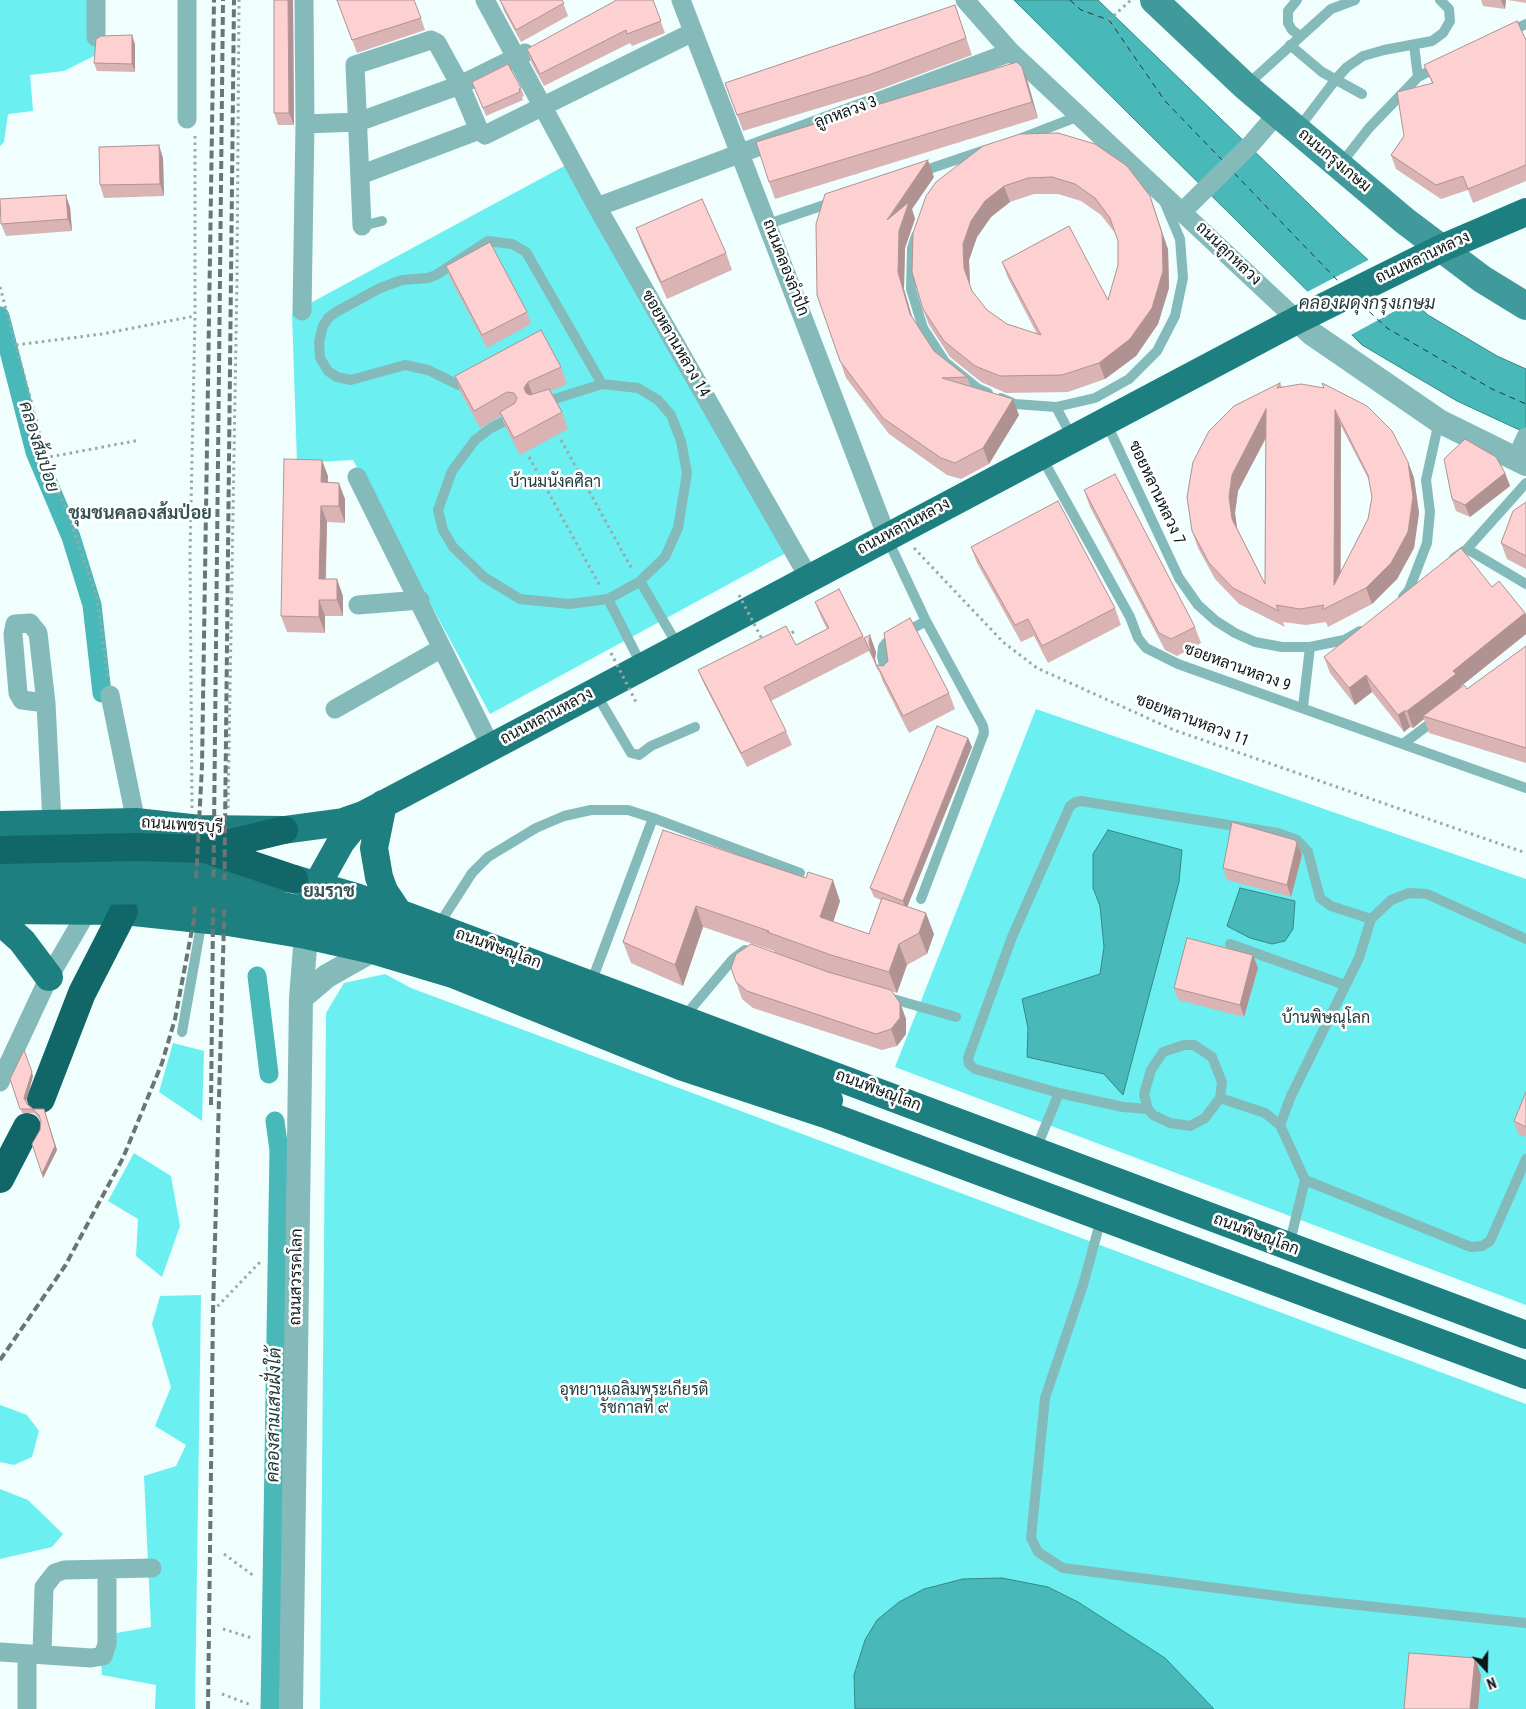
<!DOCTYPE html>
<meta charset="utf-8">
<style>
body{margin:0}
#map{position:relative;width:1526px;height:1709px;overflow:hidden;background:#f0fefe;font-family:"Roboto Condensed",sans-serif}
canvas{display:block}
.north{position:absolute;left:1461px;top:1644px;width:50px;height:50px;-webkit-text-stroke:4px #fff;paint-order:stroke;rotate:159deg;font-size:14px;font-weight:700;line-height:20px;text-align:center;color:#0b1717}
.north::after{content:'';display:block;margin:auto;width:18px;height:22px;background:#0b1717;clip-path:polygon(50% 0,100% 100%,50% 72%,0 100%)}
</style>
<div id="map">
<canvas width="1526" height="1709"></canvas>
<div class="north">N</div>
</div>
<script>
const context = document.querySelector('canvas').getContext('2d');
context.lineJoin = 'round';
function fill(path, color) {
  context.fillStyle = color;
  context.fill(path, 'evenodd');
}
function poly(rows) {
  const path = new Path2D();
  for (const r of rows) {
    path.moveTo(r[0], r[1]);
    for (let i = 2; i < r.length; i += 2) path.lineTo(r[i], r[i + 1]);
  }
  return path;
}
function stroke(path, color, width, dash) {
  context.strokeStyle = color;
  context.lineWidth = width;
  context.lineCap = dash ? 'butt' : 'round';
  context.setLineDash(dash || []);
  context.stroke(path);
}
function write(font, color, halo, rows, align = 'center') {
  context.font = font + ' "Roboto Condensed",Sarabun,sans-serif';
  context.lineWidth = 5;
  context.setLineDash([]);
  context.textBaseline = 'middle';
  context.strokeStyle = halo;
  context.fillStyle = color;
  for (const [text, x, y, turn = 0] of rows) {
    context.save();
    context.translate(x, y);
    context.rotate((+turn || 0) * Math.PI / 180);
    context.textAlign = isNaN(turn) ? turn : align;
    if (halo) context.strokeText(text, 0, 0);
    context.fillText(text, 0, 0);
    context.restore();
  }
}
const green = poly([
 [0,0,102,0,98,54,64,71,30,75,33,111,8,114,4,142,0,146],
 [568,164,786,553,490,714,353,460,297,463,292,313],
 [1036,709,1526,879,1526,1305,895,1067],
 [385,974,411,988,1526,1404,1526,1709,320,1709,326,1013,344,983],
 [173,1043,204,1051,202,1121,159,1092],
 [134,1153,171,1176,180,1226,162,1277,136,1256,138,1219,108,1201],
 [201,1295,195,1709,155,1709,156,1685,102,1675,99,1636,151,1627,144,1476,176,1466,186,1445,155,1426,171,1387,152,1324,160,1296],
 [0,1405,27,1415,39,1431,32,1457,14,1465,0,1462],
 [0,1489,28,1500,63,1534,52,1547,0,1559]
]);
const water = poly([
 [1014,0,1098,0,1341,235,1428,315,1497,356,1526,369,1526,433,1457,401,1362,345,1014,0],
 [1108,830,1182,850,1179,882,1123,1095,1104,1074,1027,1057,1028,1028,1022,999,1100,974,1104,947,1100,906,1093,888,1093,854,1108,830],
 [1240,888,1295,901,1293,929,1285,941,1272,944,1250,938,1227,926,1240,888],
 [1002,1578,1048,1587,1078,1602,1165,1658,1214,1709,855,1709,854,1675,865,1640,877,1620,899,1602,924,1589,963,1579,1002,1578]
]);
const pier = poly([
 [1370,259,1415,300,1349,336,1305,293]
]);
const canal = poly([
 [0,316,35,452,71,537,92,605,102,693],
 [257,976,269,1074],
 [270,1709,279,1150,275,1121]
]);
const ferry = poly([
 [1070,0,1081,10,1109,20,1165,101,1223,161],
 [1234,173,1340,283],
 [1361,304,1387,328,1492,389,1526,404]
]);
const path = poly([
 [1109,20,1131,0],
 [0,287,38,426,44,458,69,517,97,598,108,679],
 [16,345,102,334,195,316],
 [561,440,633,571],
 [529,457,601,588],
 [44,458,140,440],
 [914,548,1003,642,1037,668,1174,730,1526,853],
 [786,636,795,631],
 [192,808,190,554,195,316,195,134],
 [228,808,237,279,239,0],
 [213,1311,262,1260],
 [224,1554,254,1576],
 [223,1629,252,1638],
 [222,1694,251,1705]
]);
const service = poly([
 [1297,0,1288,11,1288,23,1292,30,1299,35],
 [1509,32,1526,24],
 [1290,45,1322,72,1362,94],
 [1414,45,1418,77],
 [1247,85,1331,9,1355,0],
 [1298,129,1336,79,1347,67,1363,56,1384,50,1432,41,1443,33,1450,21,1449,9,1440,0],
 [1022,138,1079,116],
 [1340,165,1369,128,1418,77,1437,67],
 [920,172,985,150],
 [768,224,833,202],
 [362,226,382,221],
 [916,236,912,248,911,289,923,328,945,362,977,388,988,393],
 [459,385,428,370,405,365,351,380,337,377,328,371,320,358,319,342,323,326,328,318,336,312,380,288,402,280,428,278,436,275,488,241,512,244,526,252,602,384],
 [1001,398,1015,404,1056,407,1095,398,1129,379,1157,351,1175,316,1183,278,1180,239,1164,201],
 [1056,407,1072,437],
 [515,416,491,428,475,440,452,471,438,510,443,530,453,547,484,577,520,599,570,604,608,599,639,582,665,557,678,528,687,473,681,441,671,415,658,400,638,388,602,384,542,403],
 [1106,422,1179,578,1198,605,1216,621,1235,633,1255,642,1282,647,1310,647,1344,640,1360,631],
 [1041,456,1130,617,1138,638,1146,648,1178,664,1526,788],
 [887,538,926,621,983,726,984,733,921,899],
 [1467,549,1526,584],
 [1454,558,1467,549,1526,483],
 [640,581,678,646],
 [1403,597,1409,590,1427,543,1430,512,1426,480,1439,421],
 [608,599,642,666],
 [887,676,882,657,883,647,886,643,926,621],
 [595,692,631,753,639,755,651,746,695,727],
 [1303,707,1310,647],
 [1403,744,1436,719],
 [438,926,472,873,488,857,536,828,564,816,591,810,628,810,653,818],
 [1230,944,1345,985],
 [591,983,653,818,800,873],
 [886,997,956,1017],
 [684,1017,733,959,745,950],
 [182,1032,202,920],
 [1184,1045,1194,1045,1212,1057,1222,1082,1220,1098,1205,1118,1190,1126,1170,1123,1153,1115,1148,1109,1144,1094,1151,1070,1163,1052,1184,1045],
 [1059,1093,1123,1107,1148,1109],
 [1220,1098,1265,1113,1280,1125,1305,1180,1289,1246],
 [1280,1125,1291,1096,1359,958,1371,919],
 [1036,1149,1059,1093,975,1069,969,1064,968,1058,1012,937,1070,806,1076,802,1081,801,1278,833,1297,840,1308,852,1320,898,1331,906,1371,919,1391,900,1409,893,1427,894,1526,939],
 [1305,1180,1471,1247,1482,1246,1490,1241,1526,1159],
 [1101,1219,1083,1285,1045,1398,1031,1538,1038,1552,1063,1568,1301,1599,1526,1623]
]);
const minor = poly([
 [96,0,96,37],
 [187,0,187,119],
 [485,0,597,207,809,578],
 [681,0,887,537],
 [965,0,1011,52,1297,320],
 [305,124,358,122,460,85,525,53],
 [360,175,479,130],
 [597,207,1011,52],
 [1183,211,1252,143,1277,114],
 [362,226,355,65,431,40,437,43,460,85,479,130,485,135,693,32],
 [302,311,305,124,304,0],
 [1516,459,1526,437],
 [357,477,491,747],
 [358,605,420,600],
 [110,695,136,822],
 [46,703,22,700,18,693,13,634,15,624,30,623,38,633,46,703,52,823],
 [335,709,442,648],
 [0,1082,49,977,87,912],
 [0,1652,91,1658,103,1656,107,1644,107,1570],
 [27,1654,27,1709],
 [42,1654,44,1587,55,1573,64,1570,152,1568]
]);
const tertiary = poly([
 [1297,320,1311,333,1439,421,1526,464],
 [301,998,327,976,373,950],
 [291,1709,301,998,306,935]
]);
const secondary = poly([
 [1154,0,1245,86,1405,221,1482,279,1526,306]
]);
const primary = poly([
 [383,804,374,848,379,877,384,891,398,912],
 [0,825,136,822,200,829,284,830,343,822,363,815],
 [0,869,75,868,223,873,294,879,359,898,1526,1335],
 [313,902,317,885,341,842,363,815,1297,320,1440,249,1526,212],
 [0,910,124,911,228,922,306,935,373,950,453,974,683,1067,825,1114,1526,1375],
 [0,921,22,941,49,977]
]);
const motorway = poly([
 [205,849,294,879],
 [0,850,136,847,205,849,284,830],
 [41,1099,82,993,124,911],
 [0,1179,27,1127]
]);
const rail = poly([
 [211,1105,223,0],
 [0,1360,65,1266,123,1158,162,1063,175,1019,194,919,202,766,214,0],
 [208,1709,213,1311,224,922,234,0]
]);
const pathBridge = poly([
 [739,595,763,641],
 [611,653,637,704]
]);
const primaryBridge = poly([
 [0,892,166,890,221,894,319,913,447,953,829,1100]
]);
const wall = poly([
 [274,0,293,0,294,125,278,125,274,113],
 [337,0,421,18,425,30,357,53],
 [500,0,562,0,568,16,521,42,504,11],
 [653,0,665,33,632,46,630,43,544,86,531,62,527,49],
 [1481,0,1506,0,1505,9,1483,6],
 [1508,0,1526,0,1526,3],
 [955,5,972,55,875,91,743,131,725,83],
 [1526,40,1526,181,1473,203,1468,190,1441,199,1396,169,1391,155,1404,136,1432,83,1424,65],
 [135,44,135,72,97,71,94,63],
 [472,82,521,88,524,96,522,97,523,100,486,116],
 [1028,83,1038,118,775,199,769,182],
 [1020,134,1168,249,1169,288,1158,324,1136,356,1105,379,1068,392,1006,393,981,382,950,357,929,325,923,309],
 [1034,194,1058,194,1081,201,1101,215,1115,233,1118,241,1118,265,1108,300,1002,262,1008,278,1037,334,1007,324,987,310,972,292,970,285,969,260,977,237,991,217,1010,202],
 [163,158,164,196,104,198,100,185],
 [934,177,912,209,915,219,905,248,904,289,912,317,934,351,967,377,970,386,1019,415,989,464,961,479,947,475,889,434,846,378,817,295],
 [70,207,72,231,6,236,1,224],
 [636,228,726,253,732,270,667,299,642,244],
 [446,266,527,312,531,324,487,348,450,278],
 [561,367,567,384,551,391,562,412,568,429,520,455,506,428,501,416,480,428,461,393,455,376],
 [1280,383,1282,387,1324,388,1322,383,1408,462,1414,478,1419,513,1414,548,1397,579,1372,604,1328,627,1326,622,1306,625,1283,622,1285,627,1239,604,1215,579,1198,548,1192,531],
 [1341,426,1370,482,1372,497,1368,519,1341,573],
 [1266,438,1265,584,1237,528,1235,513,1238,491],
 [1505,473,1510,486,1470,517,1456,511,1452,499],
 [328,476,328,482,345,499,345,523,327,522,326,579,343,596,343,616,325,616,325,633,287,632,281,616],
 [1084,490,1195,627,1201,643,1177,656,1165,650,1090,507],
 [1526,502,1526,569,1507,559,1501,543],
 [971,547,1115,608,1121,625,1048,663,1034,636,1021,642,977,563],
 [1492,587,1525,613,1526,615,1526,634,1460,687,1461,688,1467,689,1526,646,1526,763,1429,733,1424,719,1413,728,1410,727,1404,732,1372,692,1355,705,1330,673,1324,657],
 [839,589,864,638,876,652,875,659,879,673,869,651,771,701,786,731,792,745,747,767,704,684,698,670,796,645,827,629,821,617,815,602],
 [877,665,949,693,955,709,909,733,883,682],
 [968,738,972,747,907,907,934,934,927,954,907,965,897,993,891,991,900,1003,906,1019,906,1034,897,1046,882,1050,753,1008,742,999,736,982,775,953,774,951,703,927,683,986,631,963,623,942,663,830,806,878,840,901,833,922,869,934,881,900,874,897,870,888],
 [1297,843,1302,855,1291,897,1227,880,1223,868],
 [1253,955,1258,968,1244,1017,1178,1000,1174,988],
 [33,1076,26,1101,27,1104,33,1109,44,1109,57,1150,43,1178,40,1130,41,1122,40,1119,34,1113,22,1113,10,1079],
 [1526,1092,1526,1137,1518,1134,1514,1121]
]);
const shadedWall = poly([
 [288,0,293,0,294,125,289,113],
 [1501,0,1506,0,1505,9],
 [132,35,135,44,135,72,132,64],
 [1022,67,1028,83,1038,118,1032,102],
 [159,145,163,158,164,196,160,184],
 [928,160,934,177,912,209,915,219,905,248,904,289,916,330,910,314,898,272,887,220],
 [1004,186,1010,202,991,217,977,237,969,260,970,285,964,268,963,244,971,221,985,201],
 [66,195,70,207,72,231,68,219],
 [1150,196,1168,249,1169,288,1158,324,1136,356,1105,379,1099,363],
 [528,382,534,399,530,404,524,388],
 [1013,399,1019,415,989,464,983,448],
 [1266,409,1272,426,1238,491,1235,513,1238,535,1232,519,1229,497,1232,475],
 [1335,410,1341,426,1340,601,1334,585],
 [322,460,328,476,327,499,321,482],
 [1408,462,1414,478,1419,513,1414,548,1397,579,1372,604,1366,588],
 [1505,473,1510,486,1470,517,1465,505],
 [339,483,345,499,345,523,339,506],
 [321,506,327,522,325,595,319,579],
 [337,579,343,596,343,616,337,600],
 [319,600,325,616,325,633,319,617],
 [1525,613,1526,615,1526,634,1460,687,1462,691,1423,716,1424,719,1413,728,1407,711,1453,671],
 [870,635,876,652,875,659,879,673,873,657,869,642],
 [1366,675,1372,692,1355,705,1349,688],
 [1404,711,1410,727,1404,732,1398,715],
 [968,738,972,747,906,910,903,901],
 [1297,843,1302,855,1291,897,1287,885],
 [833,880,840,901,828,938,820,917],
 [696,906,703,927,683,986,675,965],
 [926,913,934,934,927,954,919,933],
 [899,944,907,965,897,993,889,972],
 [1253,955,1258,968,1244,1017,1240,1005],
 [900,1003,906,1019,906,1034,897,1046,891,1029],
 [24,1050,33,1076,26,1102,24,1098],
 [44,1109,57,1150,43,1178,42,1174],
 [1475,1658,1481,1675,1478,1709,1470,1709]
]);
const building = poly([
 [274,0,288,0,289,113,274,113,274,0],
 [337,0,414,0,421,18,352,40,337,0],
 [500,0,562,0,564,3,516,30,500,0],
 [615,0,653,0,661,21,627,34,626,30,540,74,527,49,615,1,615,0],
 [955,5,966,38,869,75,737,115,725,83,955,5],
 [1517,21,1526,40,1526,165,1468,189,1463,176,1436,185,1391,155,1404,136,1397,92,1433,83,1424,65,1517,21],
 [132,35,132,64,94,63,96,39,101,36,132,35],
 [1017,62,1022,67,1032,102,769,182,756,142,1017,62],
 [508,64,521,88,519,89,520,92,483,108,472,82,508,64],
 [1058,133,1095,144,1127,166,1150,196,1162,233,1163,271,1152,308,1130,339,1099,363,1062,375,1000,376,975,366,944,341,923,309,912,272,913,233,926,196,936,182,983,146,1020,134,1058,133],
 [1052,177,1075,184,1095,198,1110,218,1118,241,1118,265,1108,300,1069,226,1002,262,1041,335,1007,324,987,310,972,291,964,268,963,244,971,221,985,201,1004,186,1028,178,1052,177],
 [159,145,160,184,100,185,99,147,159,145],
 [928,160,887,220,909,202,899,231,898,272,910,314,934,351,967,377,942,378,1013,399,983,448,955,463,941,458,883,418,840,361,817,295,816,224,825,194,928,160],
 [66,195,68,219,1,224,0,199,66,195],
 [702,199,726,253,661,282,636,228,702,199],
 [490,242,527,312,482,335,446,266,490,242],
 [541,330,561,367,528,382,524,388,526,393,530,395,549,389,562,412,514,438,500,412,515,403,517,398,514,393,507,392,474,411,455,376,541,330],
 [1280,383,1277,388,1301,384,1324,388,1322,383,1367,406,1392,431,1408,462,1413,497,1408,532,1391,563,1366,588,1322,610,1324,605,1300,609,1276,605,1279,611,1233,588,1209,563,1192,531,1187,497,1193,462,1209,431,1234,406,1280,383],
 [1266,409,1265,584,1232,519,1229,497,1232,475,1266,409],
 [1335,410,1368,475,1372,497,1368,519,1334,585,1335,410],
 [1465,439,1496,457,1505,473,1465,505,1452,499,1444,459,1465,439],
 [284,459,322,460,321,482,339,483,339,506,321,506,319,579,337,579,337,600,319,600,319,617,281,616,284,459],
 [1115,474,1195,627,1171,639,1159,633,1084,490,1115,474],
 [1058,501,1115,608,1042,646,1028,619,1015,625,971,547,1058,501],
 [1526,502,1526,556,1501,543,1513,511,1526,502],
 [1461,548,1492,587,1499,581,1525,613,1453,671,1456,674,1407,711,1404,711,1398,715,1366,675,1349,688,1324,657,1461,548],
 [839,589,863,636,764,687,786,731,741,753,698,670,786,626,796,645,829,628,815,602,839,589],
 [910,618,949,693,903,716,877,665,883,666,888,661,884,633,910,618],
 [870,635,869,642,873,657,864,638,870,635],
 [1526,646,1526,748,1423,716,1464,685,1467,689,1526,646],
 [937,726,968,738,903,901,870,888,937,726],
 [1232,822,1295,840,1297,843,1287,885,1223,868,1232,822],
 [663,830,806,878,808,872,833,880,820,917,869,934,882,898,926,913,919,933,899,944,889,972,831,955,767,932,769,931,696,906,675,965,623,942,663,830],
 [1187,938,1253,955,1240,1005,1174,988,1187,938],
 [751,944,828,972,891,990,900,1003,900,1018,891,1029,876,1034,747,991,736,982,731,968,736,954,751,944],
 [24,1050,32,1072,24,1098,27,1104,33,1109,44,1109,55,1146,42,1174,32,1144,40,1130,41,1122,39,1115,32,1109,20,1109,10,1079,24,1050],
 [1526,1092,1526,1127,1514,1121,1526,1092],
 [1409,1653,1475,1658,1470,1709,1404,1709,1409,1653]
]);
const streetNames = [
 ["ลูกหลวง 3",846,113,-20],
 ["ถนนกรุงเกษม",1334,161,40],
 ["ถนนลูกหลวง",1228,254,44],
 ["ถนนหลานหลวง",1423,258,-25],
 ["ถนนคลองลำปัก",785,268,69],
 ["ซอยหลานหลวง 14",675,344,60],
 ["ซอยหลานหลวง 7",1156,493,65],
 ["ถนนหลานหลวง",904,527,-28],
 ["ซอยหลานหลวง 9",1237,668,20],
 ["ถนนหลานหลวง",547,717,-28],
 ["ซอยหลานหลวง 11",1192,721,21],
 ["ถนนเพชรบุรี",182,826,4],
 ["ถนนพิษณุโลก",498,949,20],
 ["ถนนพิษณุโลก",878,1091,21],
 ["ถนนพิษณุโลก",1256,1235,21],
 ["ถนนสวรรคโลก",297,1277,-89]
];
const parkNames = [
 ["บ้านมนังคศิลา",555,483],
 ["บ้านพิษณุโลก",1326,1019],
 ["อุทยานเฉลิมพระเกียรติ",634,1391],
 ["รัชกาลที่ ๙",634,1409]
];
const waterNames = [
 ["คลองผดุงกรุงเกษม",1367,304],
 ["คลองส้มป่อย",38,447,72],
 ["คลองสามเสนฝั่งใต้",275,1415,-89]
];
const neighbourhoodNames = [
 ["ชุมชนคลองส้มป่อย",140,514],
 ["ยมราช",329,892]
];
fill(green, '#6beff1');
fill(water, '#49b8b9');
stroke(water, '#368888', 1);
fill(pier, '#f0fefe');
stroke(canal, '#49b8b9', 19);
stroke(ferry, '#1f3838', 1, [6, 5]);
stroke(path, '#9ba8a8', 3, [2.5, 4]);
stroke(service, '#85baba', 10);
stroke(minor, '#85baba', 19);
stroke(tertiary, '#85baba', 24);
stroke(secondary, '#409a9b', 28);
stroke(primary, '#1e7f80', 28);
stroke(motorway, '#116667', 28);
stroke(rail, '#6a7676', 4, [8, 4]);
stroke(pathBridge, '#9ba8a8', 3, [2.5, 4]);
stroke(primaryBridge, '#1e7f80', 28);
fill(wall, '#dab4b4');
fill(shadedWall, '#b19292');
fill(building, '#fdd1d1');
stroke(building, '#b19292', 1);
write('16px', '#0b1717', '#fff', streetNames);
write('16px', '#223b3b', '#fff', parkNames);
write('italic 18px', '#1f3838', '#fff', waterNames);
write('bold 18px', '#355353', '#fff', neighbourhoodNames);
</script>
